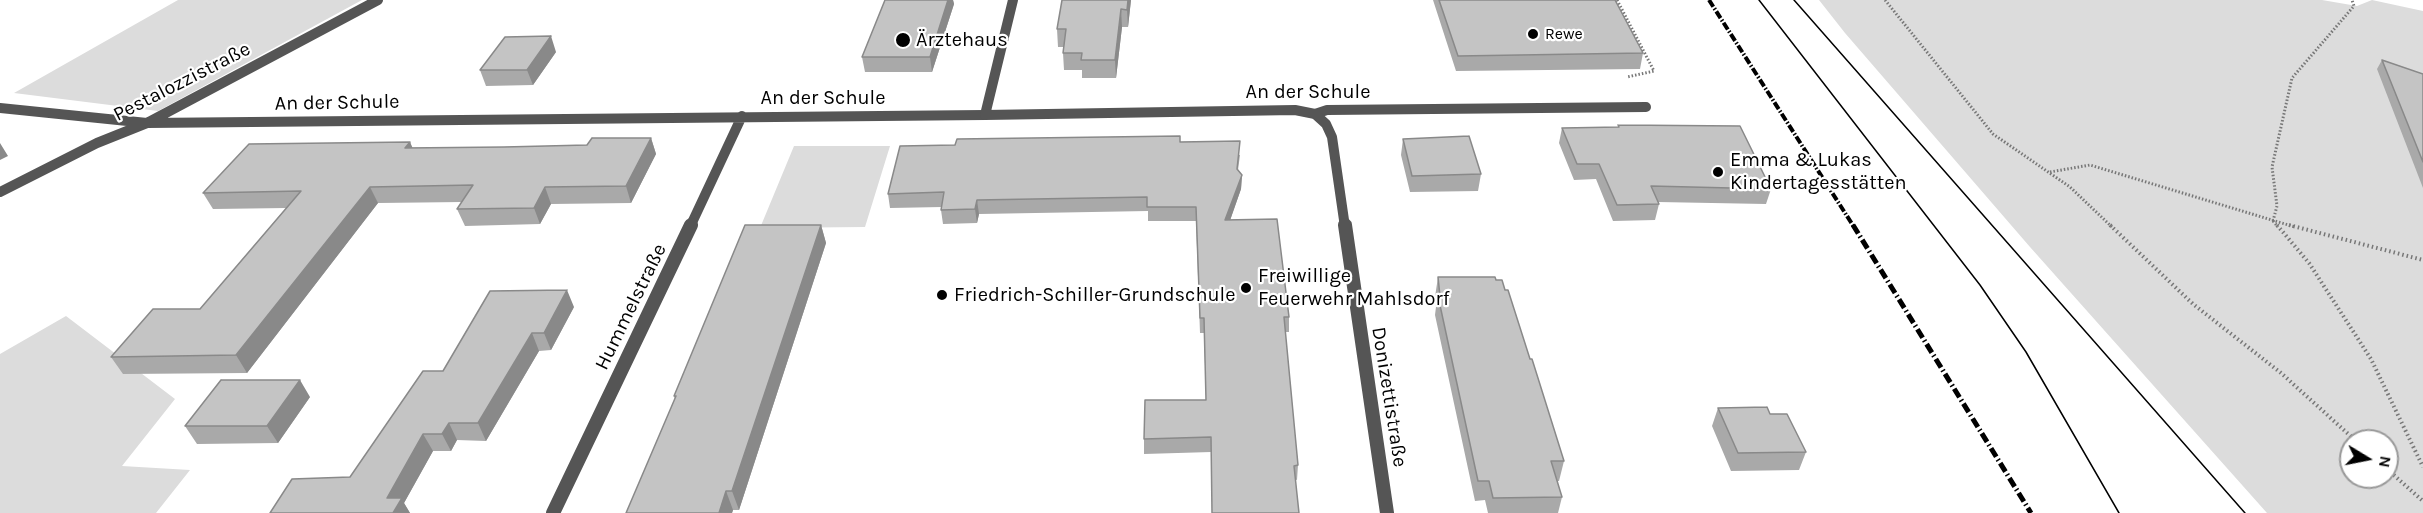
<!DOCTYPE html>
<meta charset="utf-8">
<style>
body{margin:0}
#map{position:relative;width:2423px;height:513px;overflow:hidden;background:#fff;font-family:Karla,sans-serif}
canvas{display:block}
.north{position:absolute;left:2339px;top:429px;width:60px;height:60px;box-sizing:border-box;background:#fff;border:2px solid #999;border-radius:50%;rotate:100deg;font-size:16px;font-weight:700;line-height:24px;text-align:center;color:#000}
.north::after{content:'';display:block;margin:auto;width:21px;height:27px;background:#000;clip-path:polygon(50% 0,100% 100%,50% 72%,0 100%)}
</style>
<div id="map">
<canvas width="2423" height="513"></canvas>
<div class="north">N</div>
</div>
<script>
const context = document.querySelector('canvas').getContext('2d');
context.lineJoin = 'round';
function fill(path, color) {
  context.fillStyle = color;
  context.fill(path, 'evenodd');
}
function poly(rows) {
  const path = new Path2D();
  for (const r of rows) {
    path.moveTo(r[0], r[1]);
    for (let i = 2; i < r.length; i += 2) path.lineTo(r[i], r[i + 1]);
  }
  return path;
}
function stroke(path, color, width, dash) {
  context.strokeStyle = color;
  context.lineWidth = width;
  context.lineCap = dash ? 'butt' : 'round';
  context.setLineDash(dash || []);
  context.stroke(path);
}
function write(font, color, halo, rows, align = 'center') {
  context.font = font + ' Karla,sans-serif';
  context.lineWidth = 4.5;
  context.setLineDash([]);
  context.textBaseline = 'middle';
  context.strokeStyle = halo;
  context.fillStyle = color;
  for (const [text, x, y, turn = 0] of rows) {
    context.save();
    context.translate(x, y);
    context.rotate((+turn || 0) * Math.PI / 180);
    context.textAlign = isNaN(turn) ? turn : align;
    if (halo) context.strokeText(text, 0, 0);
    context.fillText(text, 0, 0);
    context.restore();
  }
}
const green = poly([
 [178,0,362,0,158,111,14,93],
 [1819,0,2322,0,2357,6,2372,0,2423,11,2423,513,2267,513,2030,247,1845,33],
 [2351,441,2387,441,2387,477,2351,477],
 [794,146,890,146,865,227,760,228],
 [66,316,175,399,122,466,190,470,156,513,0,513,0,354]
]);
const pathFar1 = poly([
 [1617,0,1654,71,1627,77],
 [1885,0,1993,134,2070,187,2112,227],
 [2050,172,2090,165,2295,227],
 [2273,221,2278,227],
 [2273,221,2277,206,2272,167,2292,78,2354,6,2352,0]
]);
const path = poly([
 [2110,225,2193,304,2281,373,2356,441],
 [2277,225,2309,263,2371,359,2423,467],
 [2289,225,2423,260],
 [2387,469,2423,501]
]);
const minorFar1 = poly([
 [0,108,147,123,985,115],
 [1315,114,1327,110,1646,107],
 [0,192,97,143,147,123,378,0],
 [690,227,742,116]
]);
const minor = poly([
 [553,513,691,225]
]);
const tertiaryFar1 = poly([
 [1013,0,985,115,1295,110,1315,114,1326,124,1332,137,1345,227]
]);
const tertiary = poly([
 [1345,225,1387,513]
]);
const tram = poly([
 [1759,0,1980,285,2026,352,2119,513],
 [1794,0,2245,513]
]);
const railFar1 = poly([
 [1709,0,1854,227]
]);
const rail = poly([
 [1853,225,2031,513]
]);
const wall = poly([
 [885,0,953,0,954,4,932,72,865,72,862,57],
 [1131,0,1128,27,1122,27,1116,78,1082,78,1082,70,1064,70,1063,53,1063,47,1058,47,1057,29],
 [1433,0,1615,0,1643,53,1640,69,1456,71],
 [556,52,533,85,486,86,480,70],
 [2382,60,2423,74,2423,188,2377,69],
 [1618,125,1771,189,1766,204,1658,202,1659,204,1655,220,1613,221,1596,179,1574,180,1559,143,1562,128,1618,127],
 [651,138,656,154,631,203,551,204,540,224,465,226,457,209,462,202,378,203,247,373,123,374,111,357,200,309,286,208,213,209,203,193,410,142,412,148,504,147,587,145],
 [1403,139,1481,174,1478,191,1410,192,1401,155],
 [1180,142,1240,155,1238,170,1242,175,1241,189,1230,220,1289,317,1289,332,1285,332,1298,465,1297,480,1211,452,1144,454,1144,439,1206,400,1204,333,1200,333,1196,221,1148,221,1148,211,979,214,977,223,943,224,941,210,942,207,890,208,888,194],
 [821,225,826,243,739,510,733,510,732,513,626,513,675,399,674,396],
 [1438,277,1496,280,1505,290,1564,461,1559,481,1557,481,1562,497,1558,513,1488,513,1485,500,1475,501,1435,315,1436,307,1435,297],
 [574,307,551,350,539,351,486,441,457,440,451,451,433,451,404,503,410,513,270,513,350,477,443,371],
 [310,397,278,443,197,444,185,426],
 [1718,408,1806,452,1799,470,1731,471,1712,426]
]);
const shadedWall = poly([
 [948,0,953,0,954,4,932,72,930,57],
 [1128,0,1131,0,1128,27,1127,10],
 [1121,9,1122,27,1116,78,1115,60],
 [551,36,556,52,533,85,527,70],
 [651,138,656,154,631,203,626,186],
 [410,142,417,158,405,148],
 [0,143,8,156,0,160],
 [1242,175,1241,189,1225,235,1225,220],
 [370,187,378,203,247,373,236,355],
 [545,187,551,204,540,224,534,208],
 [977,200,979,214,977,223,975,209],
 [821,225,826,243,739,510,732,491],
 [567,290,574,307,551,350,544,333],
 [532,333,539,351,486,441,478,423],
 [300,380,310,397,278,443,267,426],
 [449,423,457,440,451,451,442,434],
 [423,434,433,451,404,503,410,513,393,513,387,498],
 [726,491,733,510,732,513,719,513]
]);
const building = poly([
 [885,0,948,0,930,57,862,57,885,0],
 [1062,0,1128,0,1127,10,1121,9,1115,60,1081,60,1082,53,1063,53,1066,29,1057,29,1062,0],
 [1439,0,1615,0,1643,53,1458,56,1439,0],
 [551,36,527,70,480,70,505,37,551,36],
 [2382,60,2423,74,2423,162,2382,60],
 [1618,125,1740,126,1771,189,1651,186,1659,204,1617,205,1599,164,1577,164,1562,128,1619,127,1618,125],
 [1180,136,1180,142,1240,141,1237,169,1242,175,1225,220,1277,219,1289,317,1284,317,1298,465,1294,466,1299,513,1212,513,1211,437,1144,439,1145,400,1206,400,1204,318,1200,318,1196,207,1147,207,1147,197,977,200,975,209,941,210,944,192,888,194,900,146,955,145,957,139,1180,136],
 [1469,136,1481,174,1412,176,1403,139,1469,136],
 [592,138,651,138,626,186,545,187,534,208,457,209,473,185,370,187,236,355,111,357,153,309,200,309,301,191,203,193,249,144,410,142,405,148,504,147,587,145,592,138],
 [745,225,821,225,732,491,726,491,719,513,626,513,676,396,674,396,745,225],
 [1438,277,1495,277,1496,280,1502,280,1505,290,1508,290,1530,359,1532,359,1564,461,1551,461,1562,497,1493,498,1489,481,1478,481,1438,296,1440,296,1438,277],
 [567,290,544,333,532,333,478,423,449,423,442,434,423,434,387,498,402,498,393,513,270,513,292,479,350,477,423,371,443,371,490,291,567,290],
 [221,380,300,380,267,426,185,426,221,380],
 [1767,407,1770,414,1787,414,1806,452,1738,453,1718,408,1767,407]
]);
const markers = [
 [1533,34,6,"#000"],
 [903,40,8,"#000"],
 [1718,172,6,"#000"],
 [1246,288,6,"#000"],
 [942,295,6,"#000"]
];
const farPoinames = [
 ["Rewe",1545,34]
];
const poiNames = [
 ["Ärztehaus",916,40],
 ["Emma & Lukas",1730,160],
 ["Kindertagesstätten",1730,183],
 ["Freiwillige",1258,276],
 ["Feuerwehr Mahlsdorf",1258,299],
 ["Friedrich-Schiller-Grundschule",954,295]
];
const streetNames = [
 ["Pestalozzistraße",182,82,-27],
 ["An der Schule",1308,92],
 ["An der Schule",823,98],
 ["An der Schule",337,103,-1],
 ["Hummelstraße",631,307,-64],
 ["Donizettistraße",1389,397,81]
];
fill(green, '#dcdcdc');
stroke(pathFar1, '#777', 3, [1.5, 2]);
stroke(path, '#777', 4, [1.5, 3]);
stroke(minorFar1, '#555', 10);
stroke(minor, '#555', 14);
stroke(tertiaryFar1, '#555', 10);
stroke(tertiary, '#555', 14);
stroke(tram, '#000', 1.5);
stroke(railFar1, '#000', 4, [8, 2, 1.5, 2]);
stroke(rail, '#000', 5, [10, 3, 1.5, 3]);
fill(wall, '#a9a9a9');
fill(shadedWall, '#898989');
fill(building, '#c4c4c4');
stroke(building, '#898989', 1.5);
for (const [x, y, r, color] of markers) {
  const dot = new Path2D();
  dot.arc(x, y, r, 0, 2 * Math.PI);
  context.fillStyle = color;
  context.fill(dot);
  stroke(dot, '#fff', 2);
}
write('16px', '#000', '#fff', farPoinames, 'left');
write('20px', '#000', '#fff', poiNames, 'left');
write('20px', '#000', '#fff', streetNames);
</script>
